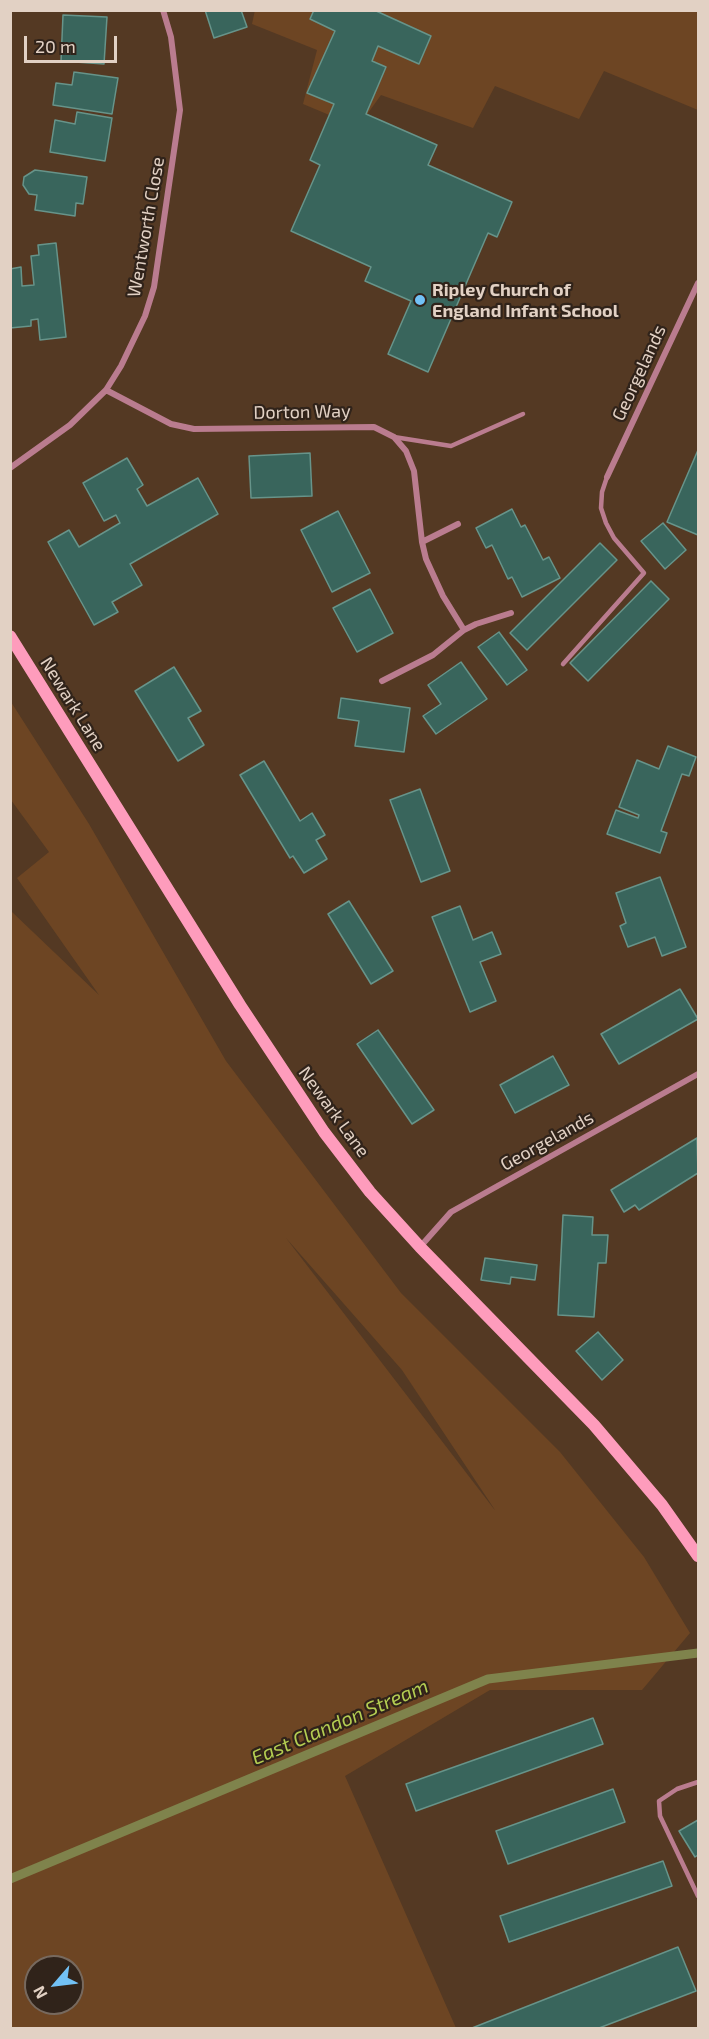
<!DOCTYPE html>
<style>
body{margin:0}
#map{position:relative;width:709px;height:2039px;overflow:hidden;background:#543923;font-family:"Exo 2",sans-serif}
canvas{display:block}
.frame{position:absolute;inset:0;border:12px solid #e2d1c4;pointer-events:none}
.north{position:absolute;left:24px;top:1955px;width:60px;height:60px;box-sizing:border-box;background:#30231a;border:2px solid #77695e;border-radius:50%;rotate:242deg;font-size:16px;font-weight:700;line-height:24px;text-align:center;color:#e2d1c4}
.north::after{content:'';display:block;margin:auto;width:21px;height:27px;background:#72c1f5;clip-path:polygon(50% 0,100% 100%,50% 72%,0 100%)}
.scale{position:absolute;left:24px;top:36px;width:93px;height:27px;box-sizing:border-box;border:3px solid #e2d1c4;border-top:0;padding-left:8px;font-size:18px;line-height:21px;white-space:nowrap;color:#e2d1c4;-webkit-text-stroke:4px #30231a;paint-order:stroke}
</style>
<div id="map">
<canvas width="709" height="2039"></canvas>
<div class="frame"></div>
<div class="north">N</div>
<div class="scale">20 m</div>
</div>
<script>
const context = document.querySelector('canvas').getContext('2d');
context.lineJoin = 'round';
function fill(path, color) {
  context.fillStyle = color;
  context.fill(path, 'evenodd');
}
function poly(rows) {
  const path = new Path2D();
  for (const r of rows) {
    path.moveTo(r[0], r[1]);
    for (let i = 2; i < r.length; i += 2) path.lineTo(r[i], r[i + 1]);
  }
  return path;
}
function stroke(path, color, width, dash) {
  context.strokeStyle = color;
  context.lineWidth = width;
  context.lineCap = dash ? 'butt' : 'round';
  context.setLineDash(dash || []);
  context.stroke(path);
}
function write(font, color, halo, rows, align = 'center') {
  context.font = font + ' "Exo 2",sans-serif';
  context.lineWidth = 4.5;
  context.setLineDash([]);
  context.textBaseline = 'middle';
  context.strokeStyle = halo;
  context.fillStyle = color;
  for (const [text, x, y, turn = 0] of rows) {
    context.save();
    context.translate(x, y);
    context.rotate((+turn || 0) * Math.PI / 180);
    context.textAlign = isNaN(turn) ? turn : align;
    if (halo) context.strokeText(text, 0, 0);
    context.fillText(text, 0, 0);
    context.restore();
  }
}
const green = poly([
 [255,10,698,11,698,110,604,71,579,119,495,86,473,128,381,95,358,127,303,104,317,50,252,24],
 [11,702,89,824,226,1061,401,1293,560,1452,644,1557,690,1633,642,1690,490,1690,345,1776,456,2028,11,2028,11,911,99,995,17,878,49,852,11,800],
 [286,1238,402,1370,495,1510,494,1509],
 [36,1967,72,1967,72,2003,36,2003]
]);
const stream = poly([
 [10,1879,488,1679,698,1653]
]);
const building = poly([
 [205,10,241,10,247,27,214,38,205,10],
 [314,10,374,10,431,36,419,64,378,46,372,61,386,67,366,114,437,145,428,165,512,202,497,237,488,233,428,372,388,354,411,301,365,281,371,267,291,231,320,165,310,160,334,104,307,93,335,31,310,19,314,10],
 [63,15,107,17,104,64,61,61,63,15],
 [74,72,118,78,112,114,53,105,56,83,72,85,74,72],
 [77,112,112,118,105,161,50,152,55,120,75,124,77,112],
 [35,170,87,177,83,204,76,203,75,216,35,210,37,195,29,194,23,185,24,177,35,170],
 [56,243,66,337,40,340,38,319,31,320,31,326,10,328,10,269,21,267,22,286,34,285,31,256,39,255,38,245,56,243],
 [698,450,698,535,667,522,698,450],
 [310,453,312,496,251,498,249,456,310,453],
 [127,458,143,485,137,489,147,506,198,478,218,514,130,564,142,585,112,602,118,612,94,625,48,542,69,530,79,547,120,523,116,515,104,521,83,483,127,458],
 [512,509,521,527,525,525,543,560,549,557,560,578,522,597,512,577,508,579,492,545,486,548,476,528,512,509],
 [338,511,370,573,332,592,301,530,338,511],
 [663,523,686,550,665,569,641,541,663,523],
 [600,543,617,560,527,650,510,633,600,543],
 [651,581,669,599,588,681,570,663,651,581],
 [370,589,393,633,357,652,333,608,370,589],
 [499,632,527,670,507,685,478,647,499,632],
 [461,662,487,699,436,734,423,716,441,704,428,685,461,662],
 [174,667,201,711,188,718,204,745,178,761,135,691,174,667],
 [341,698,410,708,404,752,355,746,359,721,338,718,341,698],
 [668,746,696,757,689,776,682,774,661,831,667,833,660,853,607,834,616,810,638,818,639,815,619,807,637,760,659,769,668,746],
 [264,761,300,821,312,813,325,835,316,840,327,859,304,873,293,856,290,858,240,775,264,761],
 [420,789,450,871,421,882,390,800,420,789],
 [660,877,686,947,662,956,655,937,628,947,620,926,626,923,616,893,660,877],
 [349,901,393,971,371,984,328,914,349,901],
 [460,906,473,940,492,932,501,954,480,962,496,1001,470,1012,432,917,460,906],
 [680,989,698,1019,619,1064,601,1034,680,989],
 [378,1030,434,1110,412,1124,357,1044,378,1030],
 [553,1056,569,1085,515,1113,500,1085,553,1056],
 [697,1138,698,1173,639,1210,635,1205,624,1212,611,1190,697,1138],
 [563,1215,593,1217,592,1235,608,1235,606,1263,598,1263,594,1317,558,1315,563,1215],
 [485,1258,537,1265,535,1280,511,1277,510,1284,481,1280,485,1258],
 [598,1332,623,1360,602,1380,576,1351,598,1332],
 [593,1718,603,1744,416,1811,406,1784,593,1718],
 [613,1789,625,1822,508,1864,496,1831,613,1789],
 [698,1820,698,1855,695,1857,679,1831,698,1820],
 [663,1861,672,1886,509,1942,500,1916,663,1861],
 [678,1947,696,1991,599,2028,472,2028,678,1947]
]);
const lane = poly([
 [394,437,451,446,523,414],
 [563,664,644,573,614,538,606,523,601,508,602,492,607,477],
 [698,1782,677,1789,659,1801,660,1816,698,1896]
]);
const street = poly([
 [106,390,171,424,194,429,374,427,394,437,406,451,414,471,422,542,426,559,443,596,464,630],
 [10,468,70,425,106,390,121,366,145,316,154,287,180,110,171,37,163,10],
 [607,477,698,283],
 [422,542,458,524],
 [382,681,433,655,464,630,476,624,511,613],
 [420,1247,451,1212,698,1074]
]);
const secondary = poly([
 [10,636,240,1005,324,1132,370,1192,420,1247,594,1425,662,1505,698,1556]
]);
const markers = [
 [420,300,6,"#72c1f5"]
];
const streetNames = [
 ["Wentworth Close",146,227,-80],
 ["Georgelands",639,373,-65],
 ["Dorton Way",302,412,-1],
 ["Newark Lane",73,704,58],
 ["Newark Lane",334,1112,54],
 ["Georgelands",547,1141,-29]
];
const poiNames = [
 ["Ripley Church of",432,290],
 ["England Infant School",432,311]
];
const waterNames = [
 ["East Clandon Stream",340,1722,-23]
];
fill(green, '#6d4523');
stroke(stream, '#7f834c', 9);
fill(building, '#39655c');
stroke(building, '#67948a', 1.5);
stroke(lane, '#ba7c8f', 4.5);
stroke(street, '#ba7c8f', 6);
stroke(secondary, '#fe9cbc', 12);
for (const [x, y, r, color] of markers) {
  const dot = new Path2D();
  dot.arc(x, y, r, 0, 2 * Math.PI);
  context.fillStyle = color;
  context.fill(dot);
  stroke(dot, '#30231a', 2);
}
write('18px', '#e2d1c4', '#30231a', streetNames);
write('bold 18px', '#e2d1c4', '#30231a', poiNames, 'left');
write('italic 20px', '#b4cd52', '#30231a', waterNames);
</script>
